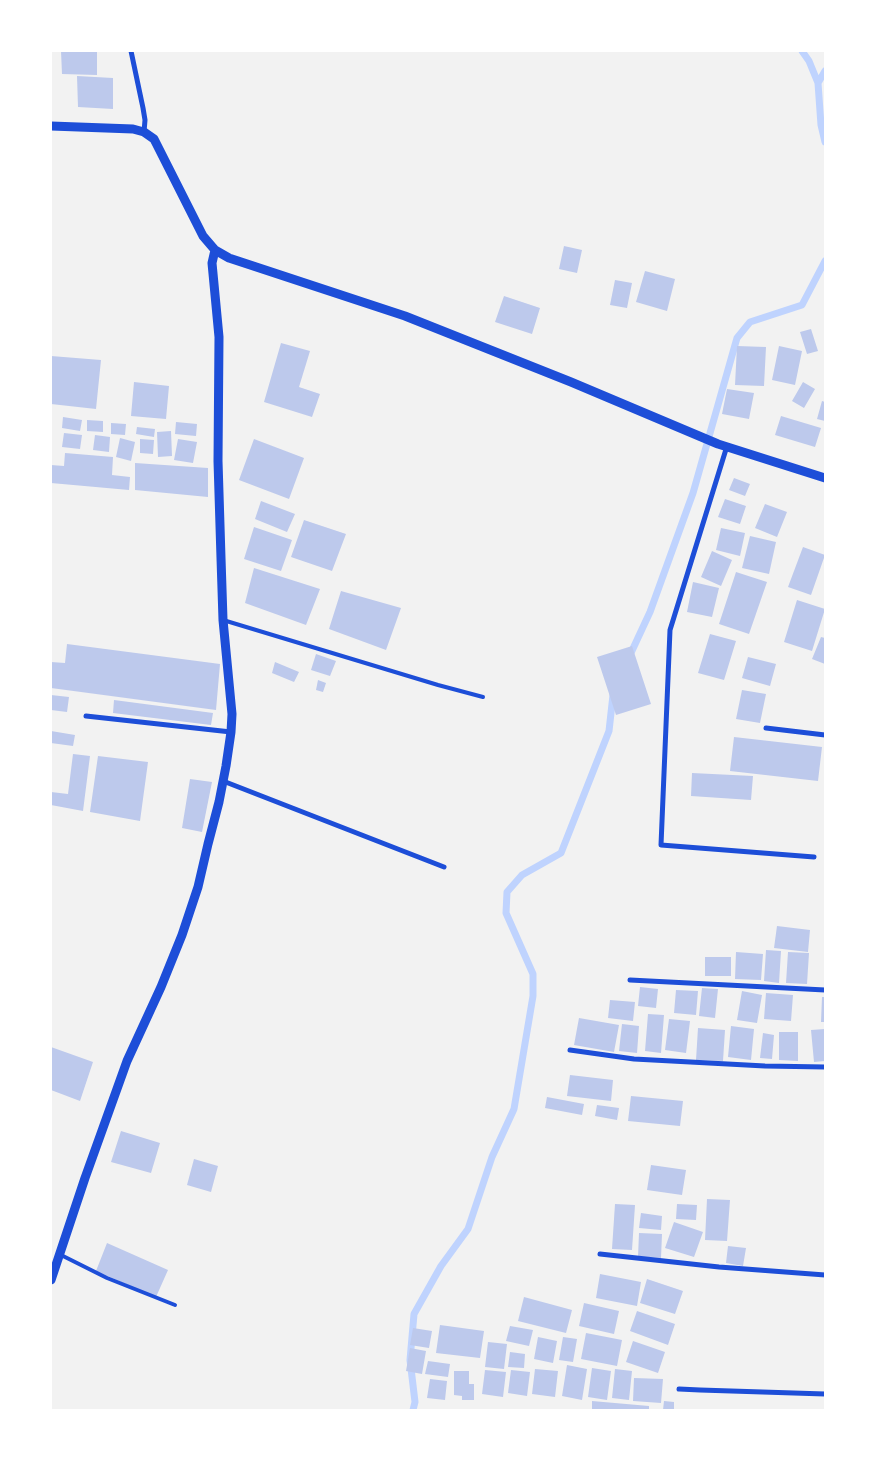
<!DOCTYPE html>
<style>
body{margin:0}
#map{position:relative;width:876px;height:1461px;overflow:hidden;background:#f2f2f2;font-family:Quicksand,sans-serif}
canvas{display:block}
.frame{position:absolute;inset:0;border:52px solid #fff;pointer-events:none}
</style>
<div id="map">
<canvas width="876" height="1461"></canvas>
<div class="frame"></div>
</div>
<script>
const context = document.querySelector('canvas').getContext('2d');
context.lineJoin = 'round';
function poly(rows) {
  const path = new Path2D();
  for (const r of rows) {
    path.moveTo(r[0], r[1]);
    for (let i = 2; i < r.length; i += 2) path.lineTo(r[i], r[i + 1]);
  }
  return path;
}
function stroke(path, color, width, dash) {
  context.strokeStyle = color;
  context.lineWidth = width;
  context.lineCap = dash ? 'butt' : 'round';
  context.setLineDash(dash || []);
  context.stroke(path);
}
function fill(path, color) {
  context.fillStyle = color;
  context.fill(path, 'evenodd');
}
const stream = poly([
 [802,51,809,61,818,83],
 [825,71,818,83,821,125,825,142],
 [630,655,650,612,693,493,737,338,750,322,802,305,825,261],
 [413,1410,415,1402,410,1360,414,1314,441,1266,468,1229,492,1157,514,1109,533,996,533,974,506,913,507,892,522,875,561,853,609,731,613,695]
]);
const building = poly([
 [61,51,97,51,97,75,62,74],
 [77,76,113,78,113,109,78,107],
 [564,246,582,250,577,273,559,269],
 [645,271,675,279,667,311,636,302],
 [615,280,632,283,627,308,610,305],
 [504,296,540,308,532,334,495,322],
 [811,329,818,351,807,354,800,332],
 [281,343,310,351,299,387,320,394,312,417,264,402],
 [737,346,766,347,764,386,735,385],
 [779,346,802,351,795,385,772,380],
 [51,356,101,360,96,409,51,404],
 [134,382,169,386,166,419,131,416],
 [803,382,815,389,804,408,792,401],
 [727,389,754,393,749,419,722,414],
 [822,401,825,402,825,421,817,419],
 [781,416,821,428,815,447,775,435],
 [63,417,82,420,80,431,62,428],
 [87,420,103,421,103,432,87,431],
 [176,422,197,424,196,436,175,434],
 [111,423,126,424,125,435,111,434],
 [137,427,155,429,154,437,136,434],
 [171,431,172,456,158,457,157,432],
 [64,433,82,435,80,449,62,447],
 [95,435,110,437,109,452,93,450],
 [120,438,135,442,131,461,116,457],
 [140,439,154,440,153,454,140,453],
 [178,439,197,442,193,463,174,460],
 [254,439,304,458,289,499,239,480],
 [65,453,113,457,112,475,130,477,129,490,51,483,51,465,64,466],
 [135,463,208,468,208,497,135,490],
 [734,478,750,484,745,496,729,490],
 [725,499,746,506,740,524,718,517],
 [261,501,295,514,287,532,255,519],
 [765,504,787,512,777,537,755,528],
 [304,520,346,534,332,571,291,557],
 [254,527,292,540,281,571,244,559],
 [721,528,745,533,740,556,716,550],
 [750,536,776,542,769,574,742,568],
 [803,547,825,555,811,595,788,587],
 [712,551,732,560,721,586,701,577],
 [254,568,320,589,306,625,245,603],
 [736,572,767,582,749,634,719,624],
 [693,582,719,588,712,617,687,612],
 [341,591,401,608,386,650,329,629],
 [797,600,825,609,812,651,784,642],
 [710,634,736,641,724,680,698,673],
 [821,637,825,638,825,664,812,659],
 [67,644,220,664,216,710,51,688,51,662,65,663],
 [632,646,651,704,616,715,597,657],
 [316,654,336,661,330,676,311,670],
 [748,657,776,664,770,686,742,678],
 [275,662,299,672,294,682,272,673],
 [318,680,326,683,323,692,316,690],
 [742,690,766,694,760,723,736,719],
 [51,695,69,697,67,712,51,710],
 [114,700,213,713,211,725,113,713],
 [51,731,75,735,73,746,51,743],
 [734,737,822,747,818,781,730,771],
 [73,754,90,756,83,811,51,805,51,792,68,794],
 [98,756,148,762,140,821,90,812],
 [692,773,753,776,751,800,691,796],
 [190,779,212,782,202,832,182,828],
 [777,926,810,930,808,952,774,948],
 [766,950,781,951,779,983,764,981],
 [736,952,763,954,761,980,735,979],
 [788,952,809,953,807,984,786,983],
 [705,957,731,957,731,976,705,976],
 [640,987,658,989,656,1008,638,1006],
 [702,988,718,989,715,1018,699,1016],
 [676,990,698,991,696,1015,674,1013],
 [742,991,762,995,757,1023,737,1020],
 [766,993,793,995,791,1021,764,1019],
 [822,997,825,997,825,1022,821,1022],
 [610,1000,635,1002,633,1021,608,1018],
 [648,1014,664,1015,661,1053,645,1051],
 [579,1018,619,1025,614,1052,574,1045],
 [669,1019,690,1021,686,1053,665,1050],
 [622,1024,639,1026,637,1053,619,1051],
 [731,1026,754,1029,751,1060,728,1057],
 [698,1028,725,1030,723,1061,696,1060],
 [825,1029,825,1061,814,1062,811,1030],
 [779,1032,798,1032,798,1061,779,1060],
 [763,1033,774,1035,772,1059,760,1058],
 [51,1047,93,1062,80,1101,51,1090],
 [570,1075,613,1080,611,1101,567,1096],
 [631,1096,683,1101,680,1126,628,1121],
 [547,1097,584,1104,582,1115,545,1108],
 [597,1105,619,1108,617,1120,595,1116],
 [121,1131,160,1143,151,1173,111,1162],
 [194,1159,218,1166,211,1192,187,1185],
 [651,1165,686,1170,682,1195,647,1190],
 [707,1199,730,1200,727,1241,705,1240],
 [615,1204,635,1205,632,1250,612,1249],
 [677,1204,697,1205,696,1220,676,1219],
 [641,1213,662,1216,661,1230,639,1228],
 [674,1222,703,1232,694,1257,665,1248],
 [639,1233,662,1234,661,1258,638,1257],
 [107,1243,168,1270,156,1297,96,1271],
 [728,1246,746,1248,743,1266,726,1263],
 [600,1274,641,1282,637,1306,596,1298],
 [647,1279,683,1291,675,1314,640,1303],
 [524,1297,572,1310,566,1333,518,1321],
 [584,1303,619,1311,614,1334,579,1326],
 [637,1311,675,1324,668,1345,630,1331],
 [440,1325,484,1331,480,1358,436,1353],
 [510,1326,533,1330,529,1346,506,1341],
 [413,1328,432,1331,429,1348,410,1345],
 [586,1333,622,1340,617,1366,581,1359],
 [538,1337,557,1341,553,1363,534,1359],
 [563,1337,577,1339,573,1362,559,1360],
 [633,1341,665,1352,658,1373,626,1362],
 [488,1342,507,1344,504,1369,485,1367],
 [410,1348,426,1351,422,1374,406,1371],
 [510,1352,525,1354,524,1368,508,1367],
 [428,1361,450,1364,448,1377,425,1374],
 [567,1365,587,1369,582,1400,562,1396],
 [592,1368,611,1371,607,1400,588,1397],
 [535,1369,558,1371,555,1397,532,1394],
 [615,1369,632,1371,629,1400,612,1398],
 [485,1370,506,1372,503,1397,482,1394],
 [511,1370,530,1372,527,1396,508,1393],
 [454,1371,469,1371,469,1384,474,1384,474,1400,462,1400,462,1396,454,1395],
 [634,1378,663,1379,661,1403,633,1401],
 [430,1379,447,1381,445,1400,427,1398],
 [592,1401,649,1406,649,1410,592,1410],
 [664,1401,674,1402,674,1410,663,1410]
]);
const service = poly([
 [223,620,438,685,483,697],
 [59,1254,107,1278,175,1305]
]);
const minor = poly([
 [131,51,143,108,145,120,144,132],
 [727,446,670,630,661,845,814,857],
 [86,716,231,732],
 [766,728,825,735],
 [223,781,444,867],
 [630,980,825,990],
 [570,1050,634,1059,765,1066,825,1067],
 [600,1254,719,1267,825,1275],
 [679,1389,700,1390,825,1394]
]);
const tertiary = poly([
 [51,126,133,129,144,132,154,139,203,236,215,250,229,258,405,316,571,382,718,444,825,478],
 [51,1280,85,1178,127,1061,161,987,182,935,198,887,208,844,219,802,226,766,231,732,232,714,223,620,221,558,218,461,219,337,212,263,215,250]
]);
stroke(stream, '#bfd3fe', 7);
fill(building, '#bdc9ec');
stroke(service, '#1d4ed8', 4);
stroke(minor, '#1d4ed8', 5);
stroke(tertiary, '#1d4ed8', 9);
</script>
